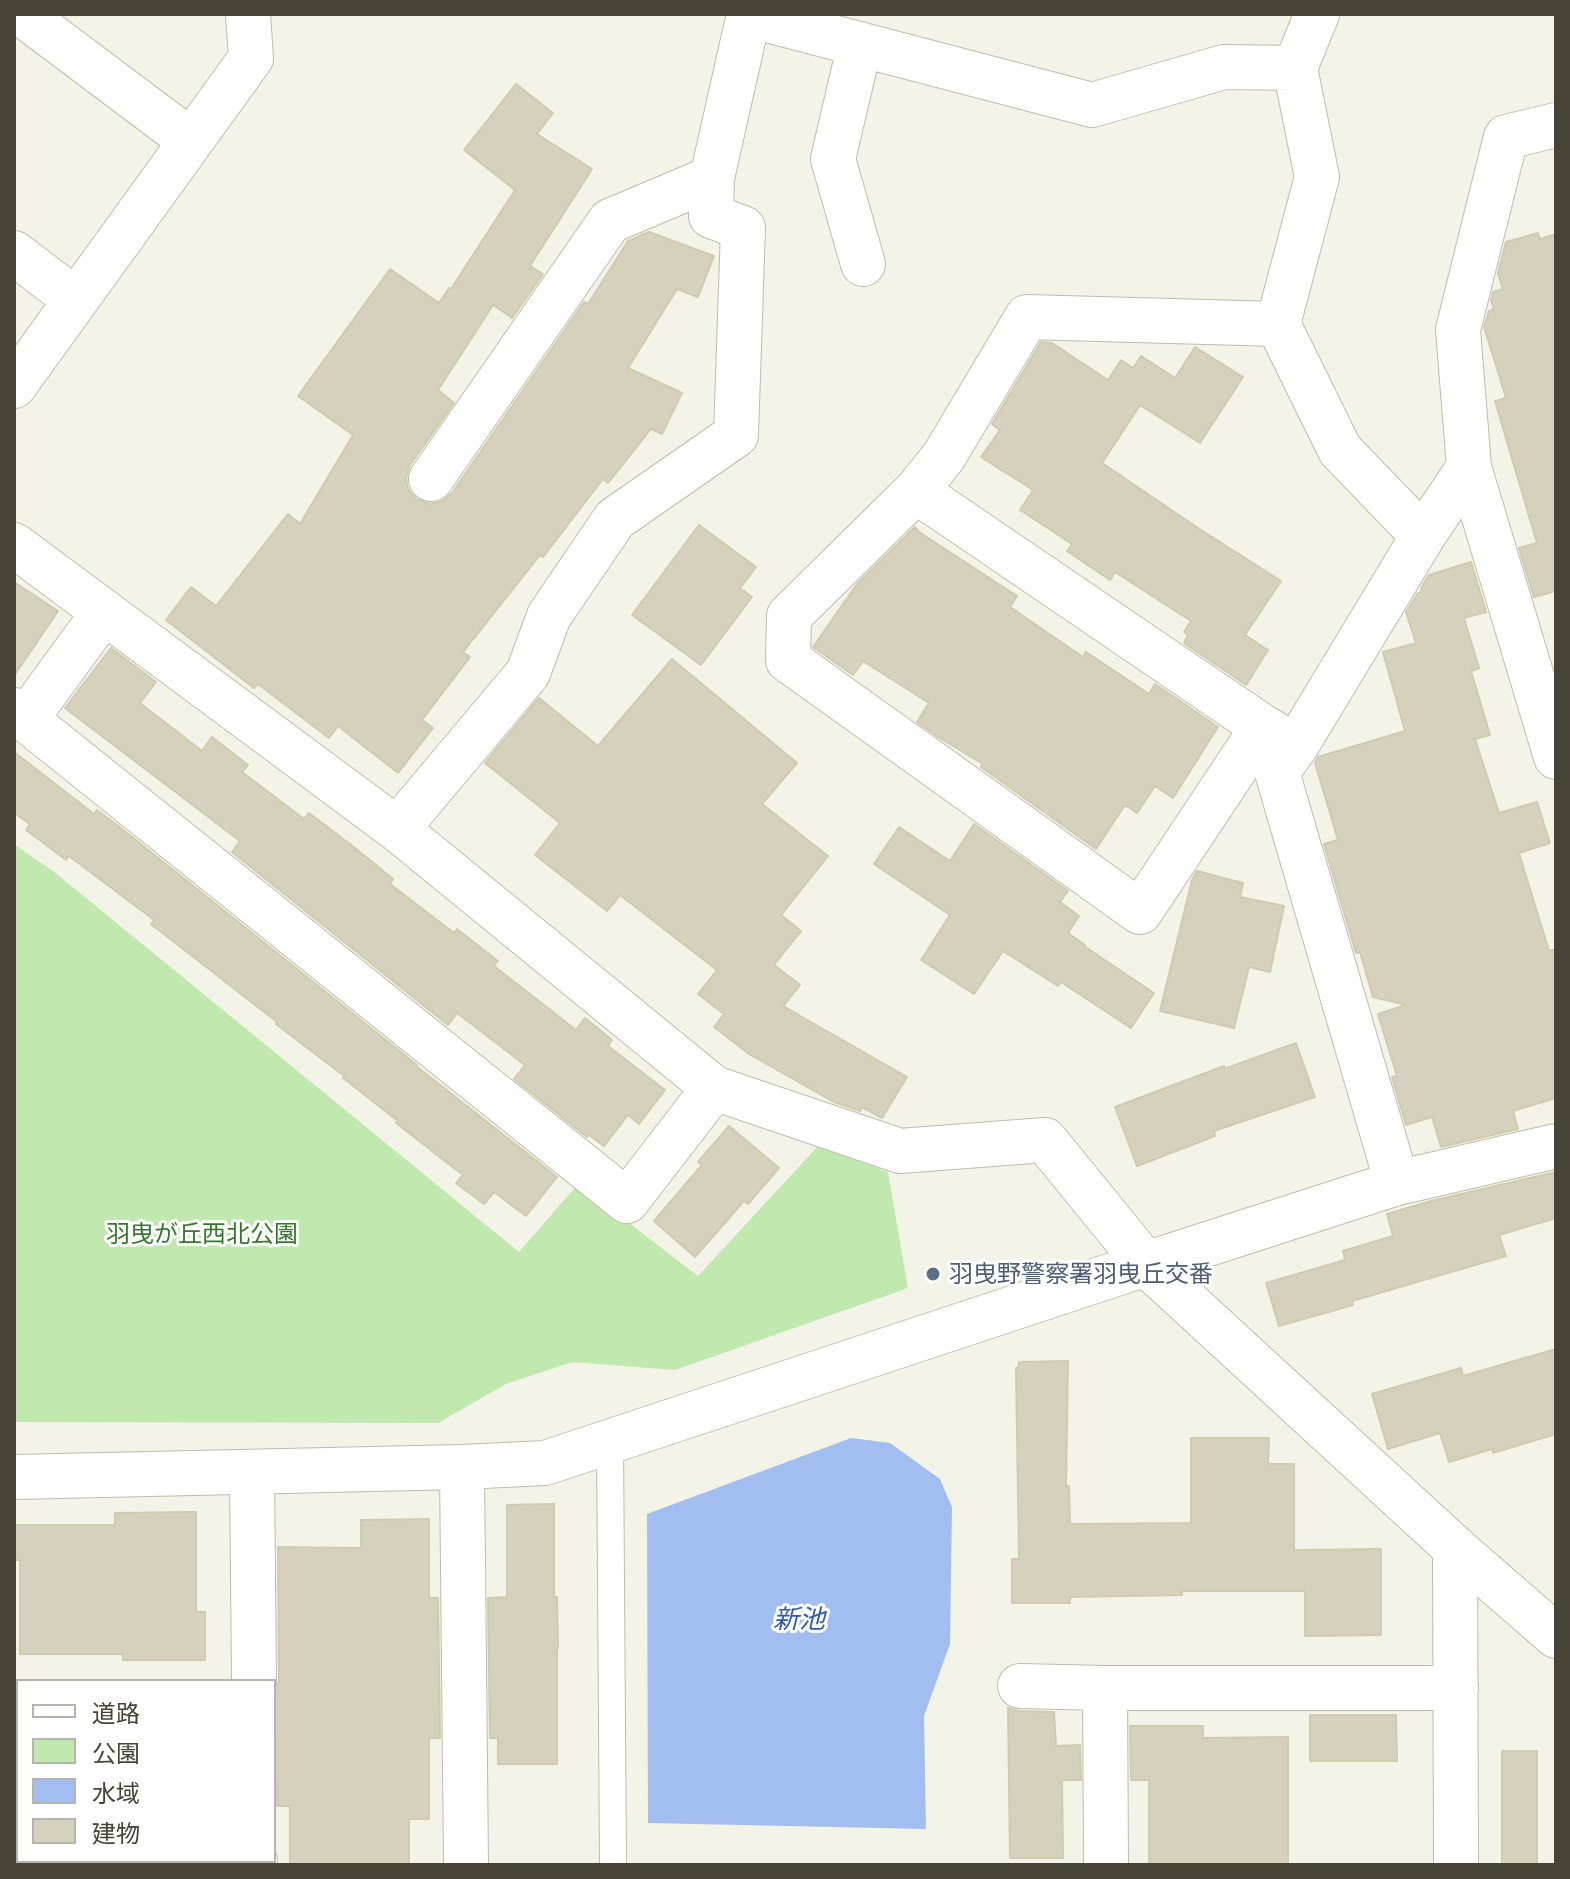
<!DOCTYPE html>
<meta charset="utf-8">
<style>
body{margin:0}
#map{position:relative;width:1570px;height:1879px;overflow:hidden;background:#f4f3e7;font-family:Commissioner,"Noto Sans JP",sans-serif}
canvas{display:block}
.frame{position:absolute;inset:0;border:16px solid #474436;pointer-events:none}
.legend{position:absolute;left:16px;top:1679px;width:260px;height:184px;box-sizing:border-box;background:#fff;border:2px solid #b5b4af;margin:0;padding:10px 14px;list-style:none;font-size:24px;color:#474436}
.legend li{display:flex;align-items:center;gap:16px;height:40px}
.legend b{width:40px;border:2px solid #b5b4af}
</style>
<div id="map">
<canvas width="1570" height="1879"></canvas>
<div class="frame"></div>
<ul class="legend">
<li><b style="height:10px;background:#fff"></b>道路</li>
<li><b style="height:22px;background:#c1e8af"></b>公園</li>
<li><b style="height:22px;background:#a2bef1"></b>水域</li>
<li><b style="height:22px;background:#d5d1bc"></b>建物</li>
</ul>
</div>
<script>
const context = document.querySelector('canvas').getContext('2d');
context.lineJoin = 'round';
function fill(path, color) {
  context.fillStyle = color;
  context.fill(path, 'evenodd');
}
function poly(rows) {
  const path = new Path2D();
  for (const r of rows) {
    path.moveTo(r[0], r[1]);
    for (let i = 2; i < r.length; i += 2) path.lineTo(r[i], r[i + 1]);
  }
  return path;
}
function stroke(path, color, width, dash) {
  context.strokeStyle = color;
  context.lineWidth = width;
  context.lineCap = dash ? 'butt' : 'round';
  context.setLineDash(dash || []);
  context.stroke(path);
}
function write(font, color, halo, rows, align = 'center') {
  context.font = font + ' Commissioner,"Noto Sans JP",sans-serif';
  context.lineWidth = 6;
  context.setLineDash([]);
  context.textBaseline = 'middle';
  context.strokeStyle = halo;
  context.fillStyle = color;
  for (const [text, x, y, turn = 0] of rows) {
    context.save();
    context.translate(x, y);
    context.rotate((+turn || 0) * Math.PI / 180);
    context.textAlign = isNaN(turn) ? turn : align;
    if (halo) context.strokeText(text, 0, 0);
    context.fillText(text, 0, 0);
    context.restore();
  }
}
const green = poly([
 [14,844,53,871,519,1252,578,1184,698,1276,818,1146,888,1172,908,1288,675,1370,573,1362,506,1384,438,1423,14,1422]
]);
const water = poly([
 [851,1438,890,1443,940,1479,952,1507,950,1644,924,1716,926,1829,648,1823,647,1514]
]);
const building = poly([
 [516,84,553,113,537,134,592,169,530,266,543,274,512,318,493,305,438,390,454,403,410,465,406,478,408,489,416,499,430,504,442,501,452,493,584,302,588,304,628,241,649,232,714,256,698,297,677,289,628,368,682,393,662,434,651,429,608,483,603,479,543,557,540,555,463,652,470,657,422,720,433,728,398,773,338,726,329,738,258,684,254,688,166,620,191,587,216,606,288,514,300,524,353,435,298,396,390,269,439,303,449,288,451,289,515,190,464,150,516,84],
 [1538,233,1540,239,1556,234,1556,591,1534,597,1519,548,1537,543,1495,401,1506,398,1484,327,1489,311,1494,309,1491,300,1493,292,1503,289,1498,273,1506,242,1538,233],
 [1041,342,1052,343,1108,380,1121,360,1133,368,1141,356,1175,378,1195,347,1243,377,1200,443,1140,405,1102,463,1198,528,1281,581,1245,635,1268,650,1246,685,1184,643,1188,635,1184,632,1191,621,1115,572,1110,580,1067,551,1072,544,1020,510,1033,490,981,457,1000,430,992,424,1041,342],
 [699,525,756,567,740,588,752,597,701,665,632,615,699,525],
 [915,527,919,532,1017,596,1010,607,1083,657,1086,652,1149,694,1155,684,1218,727,1173,798,1155,786,1137,813,1125,805,1096,849,981,767,983,764,938,737,917,722,929,703,863,661,853,675,813,647,857,584,915,527],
 [1471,562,1486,612,1464,618,1479,668,1471,671,1490,735,1475,739,1499,813,1537,802,1550,843,1519,853,1549,951,1556,949,1556,1098,1513,1111,1518,1129,1441,1147,1432,1117,1406,1125,1392,1077,1397,1076,1378,1014,1406,1005,1373,997,1360,952,1356,953,1324,844,1338,840,1315,763,1318,757,1405,731,1383,652,1416,643,1406,612,1418,593,1422,592,1421,588,1429,575,1471,562],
 [14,582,58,611,14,676,14,582],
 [111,648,156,682,140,703,202,751,212,737,248,765,242,772,304,819,309,813,350,844,393,879,390,884,454,933,457,929,498,961,494,966,576,1030,585,1018,612,1040,608,1046,665,1090,639,1124,628,1115,604,1146,589,1135,587,1137,514,1079,525,1065,457,1013,448,1025,232,852,240,841,65,708,111,648],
 [672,659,797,763,762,804,828,856,781,915,801,931,774,965,800,985,783,1006,907,1077,882,1118,862,1107,860,1111,834,1102,749,1054,714,1027,724,1014,698,994,717,970,620,895,607,911,535,855,560,823,485,763,539,698,598,746,672,659],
 [14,752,94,814,97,810,117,825,417,1065,416,1066,557,1177,526,1216,494,1192,484,1204,456,1183,463,1175,396,1123,398,1121,343,1078,344,1076,276,1024,277,1022,151,924,154,920,69,856,66,860,26,830,30,824,14,813,14,752],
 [974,824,1068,891,1060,902,1079,916,1068,933,1085,945,1084,946,1154,993,1131,1028,1061,982,1058,986,1003,951,974,994,921,960,950,915,874,864,899,827,950,861,974,824],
 [1197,871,1243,883,1240,897,1284,906,1270,972,1249,967,1234,1028,1160,1011,1192,880,1197,871],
 [1296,1043,1315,1097,1214,1131,1215,1136,1137,1166,1115,1107,1224,1066,1224,1069,1296,1043],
 [729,1126,779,1168,748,1204,744,1201,695,1257,654,1221,702,1165,698,1162,729,1126],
 [1556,1172,1556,1218,1499,1235,1506,1256,1352,1301,1353,1305,1279,1326,1266,1283,1345,1260,1343,1251,1393,1236,1387,1214,1431,1201,1556,1172],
 [1556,1349,1556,1434,1493,1453,1492,1449,1449,1462,1440,1433,1388,1449,1372,1394,1461,1368,1463,1376,1556,1349],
 [1068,1361,1066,1486,1069,1486,1070,1524,1191,1523,1191,1438,1269,1438,1268,1464,1294,1464,1294,1550,1381,1549,1381,1635,1305,1636,1305,1591,1182,1591,1182,1595,1070,1597,1070,1603,1012,1603,1012,1559,1019,1559,1016,1368,1018,1368,1019,1362,1068,1361],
 [554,1504,554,1597,557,1597,558,1648,557,1648,557,1764,498,1764,498,1738,490,1738,488,1598,507,1597,507,1505,554,1504],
 [196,1512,196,1612,205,1612,205,1660,123,1660,123,1654,20,1654,20,1560,14,1560,14,1525,115,1525,115,1513,196,1512],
 [429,1519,429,1598,438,1598,440,1738,429,1738,429,1819,409,1819,409,1865,290,1865,290,1806,277,1806,274,1695,279,1681,278,1547,361,1548,361,1520,429,1519],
 [1008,1708,1019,1711,1054,1712,1056,1746,1080,1745,1081,1780,1062,1780,1063,1858,1010,1858,1008,1708],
 [1310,1715,1396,1715,1397,1761,1310,1761,1310,1715],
 [1130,1726,1203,1726,1203,1738,1288,1737,1288,1865,1149,1865,1149,1780,1131,1780,1130,1726],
 [1502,1751,1537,1751,1537,1865,1502,1865,1502,1751]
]);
const service = poly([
 [610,1441,613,1865]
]);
const minor = poly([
 [22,14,191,141],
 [1317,14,1295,68,1317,177,1278,324,1340,450,1423,536],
 [748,15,1092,105,1224,67,1295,68],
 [860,44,833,159,863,264],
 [1556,125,1506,137,1458,330,1469,467,1556,757],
 [14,253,76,300],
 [14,386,251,58,248,14],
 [431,479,610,221,712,178],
 [916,491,1263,727,1289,742],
 [14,545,397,829,714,1088,900,1151,1045,1140,1146,1264,1397,1183,1556,1146],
 [14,710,627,1201,714,1088],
 [26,719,104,612],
 [1263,727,1140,912,788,660,789,616,916,491,944,456,1027,317,1278,324],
 [397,829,528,673,549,616,615,519,736,435,743,228,711,216,712,178,749,14],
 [1397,1183,1277,772,1296,746,1423,536,1469,467],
 [462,1467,466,1865],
 [252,1472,254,1681],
 [1455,1548,1456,1865],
 [1020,1686,1105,1688,1456,1688],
 [1105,1688,1106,1865],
 [255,1861,255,1865]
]);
const tertiary = poly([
 [14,1477,462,1467,545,1463,1146,1264,1455,1548,1556,1636]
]);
const markers = [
 [933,1274,8,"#5c6f8a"]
];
const parkNames = [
 ["羽曳が丘西北公園",202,1234]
];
const serviceNames = [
 ["羽曳野警察署羽曳丘交番",949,1274]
];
const waterNames = [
 ["新池",799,1619]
];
fill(green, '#c1e8af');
fill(water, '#a2bef1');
fill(building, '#d5d1bc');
stroke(building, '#d0cbaf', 2);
stroke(service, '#bfbda9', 28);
stroke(minor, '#bfbda9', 46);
stroke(tertiary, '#bfbda9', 46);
stroke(service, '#fff', 26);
stroke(minor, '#fff', 44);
stroke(tertiary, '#fff', 44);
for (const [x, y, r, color] of markers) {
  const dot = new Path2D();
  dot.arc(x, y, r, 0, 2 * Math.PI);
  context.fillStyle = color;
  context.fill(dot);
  stroke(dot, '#fff', 3);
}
write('24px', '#347928', '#fff', parkNames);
write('24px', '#4e5e75', '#fff', serviceNames, 'left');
write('italic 26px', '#2d5bb4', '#fff', waterNames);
</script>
